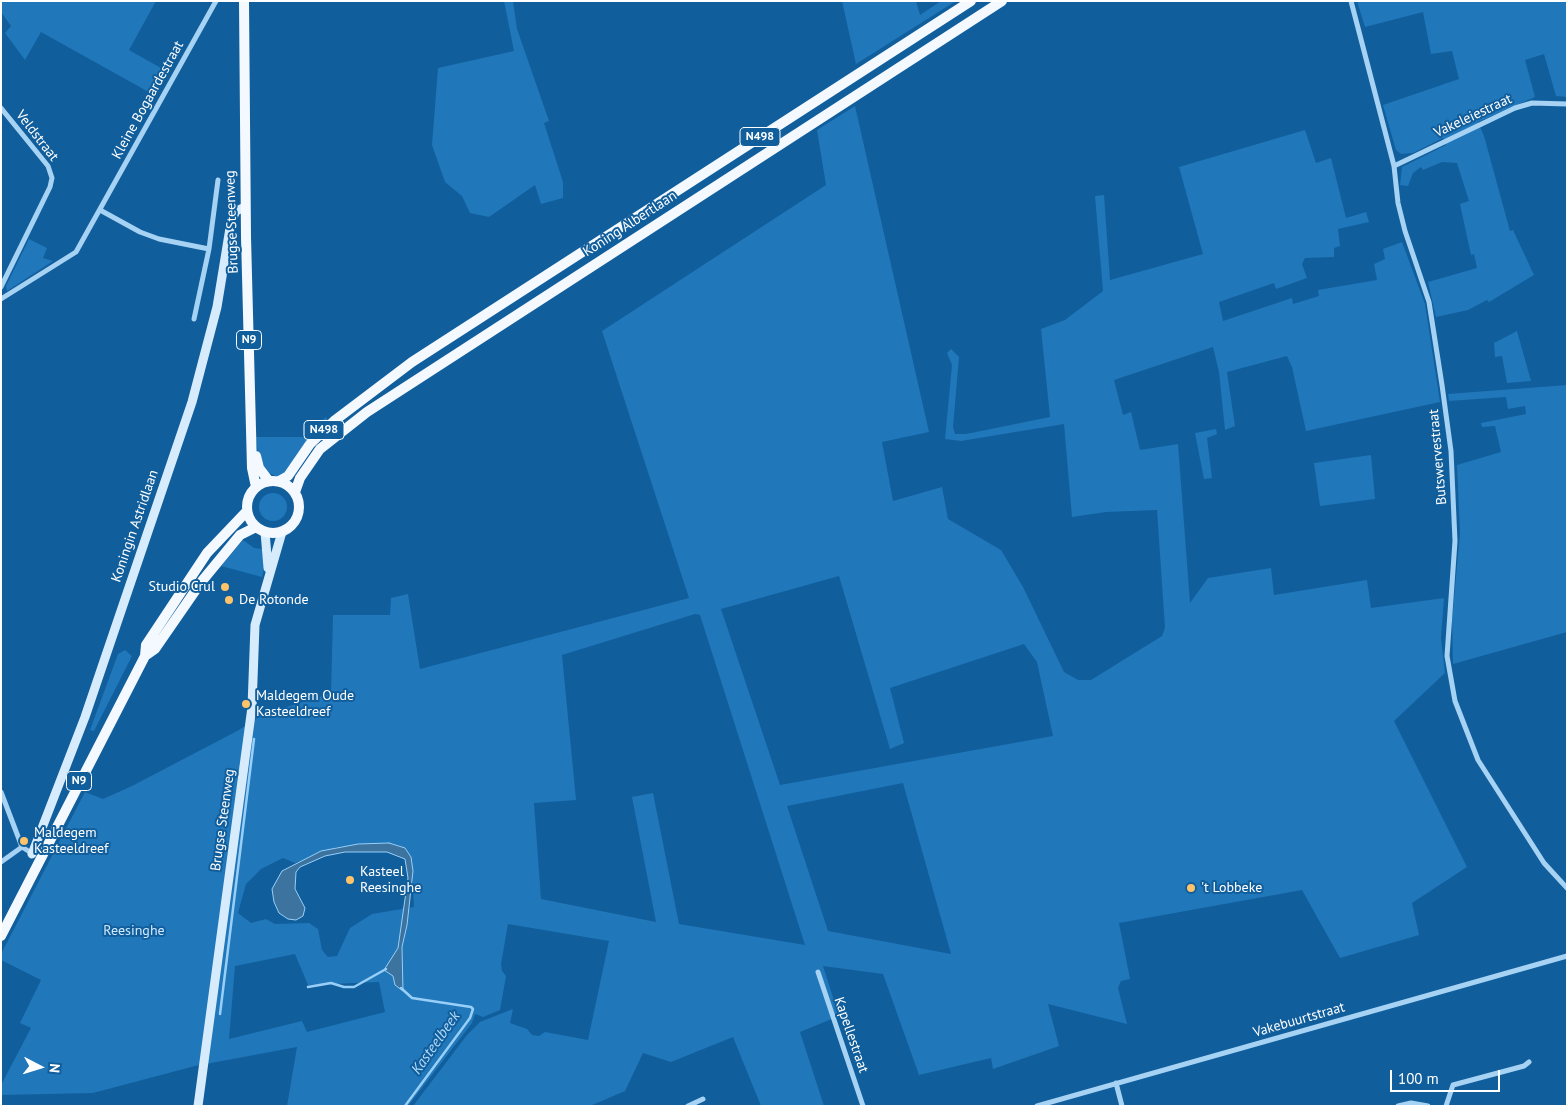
<!DOCTYPE html>
<style>
body{margin:0}
#map{position:relative;width:1568px;height:1107px;overflow:hidden;background:#115e9c;font-family:"PT Sans",sans-serif}
canvas{display:block}
.frame{position:absolute;inset:0;border:2px solid #fff;pointer-events:none}
.north{position:absolute;left:15px;top:1042px;width:50px;height:50px;-webkit-text-stroke:4px #115e9c;paint-order:stroke;rotate:95deg;font-size:14px;font-weight:700;line-height:20px;text-align:center;color:#fff}
.north::after{content:'';display:block;margin:auto;width:18px;height:22px;background:#fff;clip-path:polygon(50% 0,100% 100%,50% 72%,0 100%)}
.scale{position:absolute;left:1390px;top:1070px;width:110px;height:22px;box-sizing:border-box;border:2px solid #fff;border-top:0;padding-left:6px;font-size:15px;line-height:18px;white-space:nowrap;color:#fff;-webkit-text-stroke:4px #115e9c;paint-order:stroke}
</style>
<div id="map">
<canvas width="1568" height="1107"></canvas>
<div class="frame"></div>
<div class="north">N</div>
<div class="scale">100 m</div>
</div>
<script>
const context = document.querySelector('canvas').getContext('2d');
context.lineJoin = 'round';
function fill(path, color) {
  context.fillStyle = color;
  context.fill(path, 'evenodd');
}
function poly(rows) {
  const path = new Path2D();
  for (const r of rows) {
    if (r.length === 3) {
      path.moveTo(r[0] + r[2], r[1]);
      path.arc(r[0], r[1], r[2], 0, 2 * Math.PI);
      continue;
    }
    path.moveTo(r[0], r[1]);
    for (let i = 2; i < r.length; i += 2) path.lineTo(r[i], r[i + 1]);
  }
  return path;
}
function stroke(path, color, width, dash) {
  context.strokeStyle = color;
  context.lineWidth = width;
  context.lineCap = dash ? 'butt' : 'round';
  context.setLineDash(dash || []);
  context.stroke(path);
}
function write(font, color, halo, rows, align = 'center') {
  context.font = font + ' "PT Sans",sans-serif';
  context.lineWidth = 4;
  context.setLineDash([]);
  context.textBaseline = 'middle';
  context.strokeStyle = halo;
  context.fillStyle = color;
  for (const [text, x, y, turn = 0] of rows) {
    context.save();
    context.translate(x, y);
    context.rotate((+turn || 0) * Math.PI / 180);
    context.textAlign = isNaN(turn) ? turn : align;
    if (halo) context.strokeText(text, 0, 0);
    context.fillText(text, 0, 0);
    context.restore();
  }
}
const green = poly([
 [1,1,156,1,129,50,168,72,154,95,41,32,25,60,5,33,11,26,1,12],
 [504,1,513,1,517,29,549,121,544,123,563,182,563,198,541,204,535,185,489,217,470,213,462,196,445,182,432,145,438,68,514,51],
 [842,1,916,1,920,15,941,1,956,1,856,64],
 [1357,1,1567,1,1567,97,1556,96,1544,54,1525,60,1535,97,1478,122,1484,136,1510,231,1513,230,1534,275,1489,302,1487,300,1468,310,1436,317,1428,282,1477,268,1474,254,1471,255,1460,204,1469,201,1457,163,1442,162,1423,170,1421,167,1413,173,1408,186,1400,185,1402,167,1446,145,1443,138,1413,153,1401,154,1396,150,1383,105,1459,79,1452,51,1431,54,1423,12,1365,27],
 [855,106,929,432,882,442,893,501,942,487,948,519,1001,550,1023,587,1064,672,1078,680,1091,680,1162,636,1165,628,1157,510,1106,512,1072,517,1064,424,961,441,945,439,952,365,947,353,951,349,959,357,953,427,955,434,966,434,1050,417,1041,329,1065,320,1103,291,1095,196,1104,195,1110,280,1203,254,1179,167,1305,130,1316,163,1331,158,1346,218,1366,212,1369,222,1338,229,1340,246,1334,248,1334,257,1305,258,1302,264,1307,278,1276,289,1274,283,1219,302,1223,321,1292,298,1293,304,1319,296,1318,290,1377,280,1374,264,1385,259,1383,249,1402,242,1425,304,1440,402,1306,431,1292,367,1287,356,1227,372,1235,426,1225,430,1219,372,1213,347,1114,380,1123,415,1131,412,1140,450,1178,444,1190,603,1208,578,1271,568,1274,595,1367,580,1371,608,1444,598,1441,638,1445,673,1394,721,1467,867,1412,903,1419,935,1340,958,1302,890,1119,923,1130,979,1121,981,1118,988,1127,1024,1048,1004,1059,1046,993,1069,991,1058,919,1075,883,974,823,966,839,1016,800,1032,824,1106,761,1106,733,1037,671,1062,643,1053,625,1091,590,1106,413,1106,467,1035,480,1022,513,1009,510,1023,527,1029,532,1035,539,1036,545,1032,588,1040,609,941,508,924,501,964,502,971,506,976,500,1010,483,1017,475,1014,472,1023,408,1106,287,1106,297,1047,195,1066,93,1093,1,1095,1,1085,31,1028,20,1023,41,980,1,960,1,954,85,792,103,799,132,786,239,730,262,715,331,693,333,615,390,615,391,598,408,594,420,669,689,598,602,331,826,185,817,130],
 [839,576,890,749,904,743,890,688,1024,644,1037,662,1053,736,780,785,721,609],
 [695,614,700,615,805,945,679,924,653,793,632,797,656,922,541,899,534,803,576,800,562,655],
 [903,783,951,954,828,931,787,806],
 [389,843,405,848,411,857,414,907,372,914,350,928,337,956,328,957,322,950,318,929,309,923,275,924,266,919,251,923,238,913,246,884,261,869,283,858,295,863,337,847],
 [295,954,308,985,379,982,385,1012,307,1032,302,1021,229,1039,235,966],
 [29,239,47,248,43,258,53,261,7,291,6,286],
 [1517,331,1531,381,1507,383,1502,356,1495,357,1494,343],
 [1567,385,1567,632,1453,664,1452,620,1460,534,1457,465,1501,452,1495,426,1482,427,1481,423,1526,414,1525,406,1508,409,1506,397,1449,401,1448,394],
 [326,417,328,421,290,470,277,477,265,471,258,453,256,437,303,437],
 [1216,429,1217,434,1207,438,1212,478,1204,479,1195,433],
 [1371,455,1375,499,1320,506,1314,463],
 [273,507,14],
 [243,540,254,548,262,549,264,569,262,577,221,566],
 [125,650,132,656,94,731,90,730,118,654]
]);
const water = poly([
 [389,843,405,848,411,857,413,871,407,925,402,947,403,991,395,985,393,976,384,970,398,948,408,878,405,859,387,852,345,852,325,856,300,867,296,872,295,889,305,908,303,916,296,920,288,919,279,913,274,902,272,889,282,871,321,851,358,844,389,843]
]);
const stream = poly([
 [308,987,331,983,344,987,354,987,386,969],
 [401,988,412,998,471,1007,473,1009,470,1018,405,1106],
 [220,1014,254,739]
]);
const street = poly([
 [1351,1,1394,166,1398,203,1405,231,1429,302,1442,385,1451,451,1455,541,1447,656,1455,701,1478,760,1544,863,1567,888],
 [1,108,48,166,52,178,50,187,1,287],
 [1394,166,1515,108,1532,103,1567,104],
 [100,210,140,232,159,239,209,249,194,319],
 [209,249,218,180],
 [1,299,76,252,216,1],
 [1,792,22,847,33,854],
 [1,862,22,847],
 [818,972,863,1106],
 [1116,1083,1122,1106],
 [688,1106,703,1099],
 [1037,1106,1567,956],
 [1398,1106,1411,1103,1428,1106],
 [1446,1106,1453,1085,1524,1066,1529,1062]
]);
const secondary = poly([
 [265,532,268,568],
 [32,854,85,717,192,402,217,307,231,222,236,211,245,207],
 [198,1106,252,707,255,625,282,532]
]);
const primary = poly([
 [244,1,246,237,252,468,256,487],
 [256,456,259,468,269,481],
 [273,507,26],
 [279,481,288,476,310,444,334,421,412,362,971,1],
 [295,492,300,478,320,449,367,412,1002,1],
 [145,656,155,649,202,581,240,535,256,527],
 [1,936,145,656,146,645,207,553,247,511]
]);
const markers = [
 [225,587,5,"#ffc36a"],
 [229,600,5,"#ffc36a"],
 [246,704,5,"#ffc36a"],
 [24,841,5,"#ffc36a"],
 [350,880,5,"#ffc36a"],
 [1191,888,5,"#ffc36a"]
];
const shields = [
 [760,137,40],
 [249,340,25],
 [324,430,40],
 [79,781,25]
];
const shieldNames = [
 ["N498",760,137],
 ["N9",249,340],
 ["N498",324,430],
 ["N9",79,781]
];
const streetNames = [
 ["Kleine Bogaardestraat",148,100,-61],
 ["Vakeleiestraat",1473,116,-25],
 ["Veldstraat",37,136,52],
 ["Brugse Steenweg",232,222,-92],
 ["Koning Albertlaan",630,224,-33],
 ["Butswervestraat",1438,457,-95],
 ["Koningin Astridlaan",135,526,-71],
 ["Brugse Steenweg",223,820,-82],
 ["Vakebuurtstraat",1299,1020,-16],
 ["Kapellestraat",851,1035,71]
];
const poiNames = [
 ["Studio Crul",215,587,"right"],
 ["De Rotonde",239,600],
 ["Maldegem Oude",256,696],
 ["Kasteeldreef",256,712],
 ["Maldegem",34,833],
 ["Kasteeldreef",34,849],
 ["Kasteel",360,872],
 ["Reesinghe",360,888],
 ["'t Lobbeke",1201,888]
];
const parkNames = [
 ["Reesinghe",134,931]
];
const waterNames = [
 ["Kasteelbeek",436,1043,-55]
];
fill(green, '#2077ba');
fill(water, '#3d739f');
stroke(water, '#98cff8', 1);
stroke(stream, '#98cff8', 2.5);
stroke(street, '#a6d2f4', 5);
stroke(secondary, '#d6ecfd', 9);
stroke(primary, '#f4f9ff', 10);
for (const [x, y, r, color] of markers) {
  const dot = new Path2D();
  dot.arc(x, y, r, 0, 2 * Math.PI);
  context.fillStyle = color;
  context.fill(dot);
  stroke(dot, '#115e9c', 2);
}
for (const [x, y, w] of shields) {
  const box = new Path2D();
  box.roundRect(x - w / 2, y - 9.5, w, 19, 4);
  context.fillStyle = '#115e9c';
  context.fill(box);
  stroke(box, '#fff', 1);
}
write('bold 12px', '#fff', null, shieldNames);
write('14px', '#fff', '#115e9c', streetNames);
write('14px', '#fff', '#115e9c', poiNames, 'left');
write('14px', '#cfe9fe', '#115e9c', parkNames);
write('italic 15px', '#b3dcfb', '#115e9c', waterNames);
</script>
